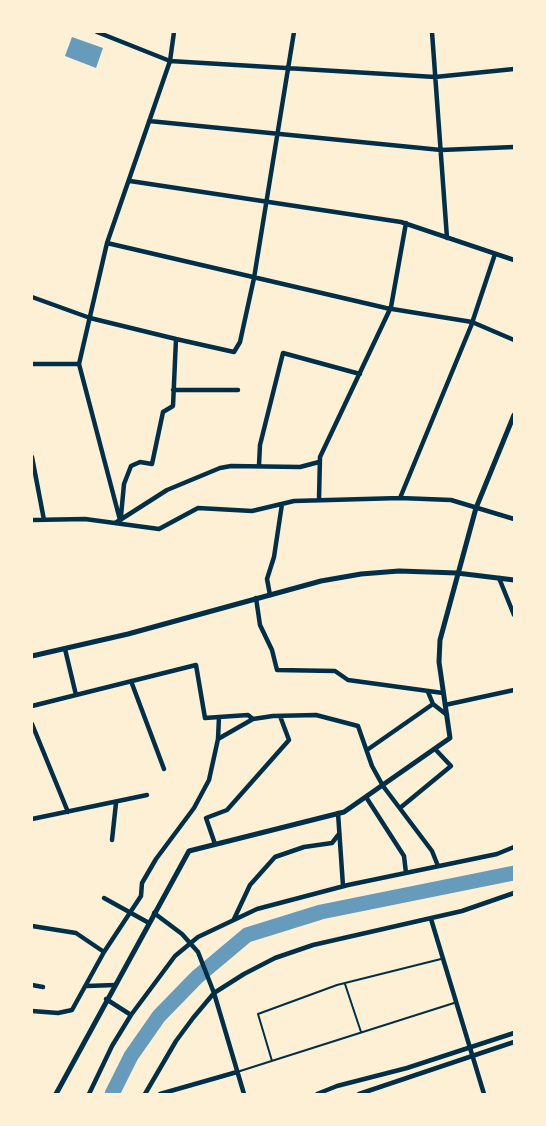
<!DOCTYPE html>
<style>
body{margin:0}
#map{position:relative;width:546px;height:1126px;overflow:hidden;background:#fdf0d5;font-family:"Nunito Sans",sans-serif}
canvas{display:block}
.frame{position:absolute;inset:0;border:33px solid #fdf0d5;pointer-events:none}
</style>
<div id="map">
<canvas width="546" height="1126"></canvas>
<div class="frame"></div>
</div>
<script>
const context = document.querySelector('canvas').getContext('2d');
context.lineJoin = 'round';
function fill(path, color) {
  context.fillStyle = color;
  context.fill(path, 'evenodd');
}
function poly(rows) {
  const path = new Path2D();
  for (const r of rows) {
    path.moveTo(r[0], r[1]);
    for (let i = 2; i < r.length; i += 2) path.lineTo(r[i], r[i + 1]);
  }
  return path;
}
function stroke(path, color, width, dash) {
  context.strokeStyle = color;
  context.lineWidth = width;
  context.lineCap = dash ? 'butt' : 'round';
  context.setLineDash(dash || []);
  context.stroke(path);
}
const water = poly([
 [72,37,103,48,96,68,65,56]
]);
const river = poly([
 [112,1094,131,1056,159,1016,197,977,247,935,321,912,514,873]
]);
const service = poly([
 [345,984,361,1032],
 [272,1061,258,1014,337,985,441,959],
 [237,1072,454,1003]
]);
const minor = poly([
 [97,32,170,61,435,77,514,69],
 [432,32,447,238],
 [149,121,441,150,514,147],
 [130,181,401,222,514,260],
 [107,243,386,308,472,322,514,340],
 [32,297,90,318,176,339,173,406,163,412,152,464,140,462,131,466,124,484,121,516],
 [176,339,234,352,240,342,254,278,294,32],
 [32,364,79,364],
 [173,390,238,390],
 [32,457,44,520],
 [259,465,260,445,283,353,360,374],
 [400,498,471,326,495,254],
 [319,499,320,457,391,307,406,223],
 [32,520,85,519,159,529,198,508,252,511,294,501,400,498,451,500,514,519],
 [120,520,167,490,220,468,231,466,300,467,319,462],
 [115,523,120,520,79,364,107,243,170,61,174,32],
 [499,578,514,615],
 [270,595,267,579,274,557,282,504],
 [256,598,260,625,272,650,277,670,335,671,348,680,443,693],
 [65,649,76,695],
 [131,681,164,769],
 [428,692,433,704,447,715],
 [445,705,514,690],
 [32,706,196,665,205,718,219,717,218,739,209,780,194,808,156,859,142,883,141,896,104,952],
 [219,717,248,715,253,719],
 [32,724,68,812],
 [218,739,253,719,273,716,316,715,358,726,372,766,383,786,432,851,438,866],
 [367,750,433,704],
 [366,797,404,856,406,873],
 [400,808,451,766,435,749],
 [338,813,343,886],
 [32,819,147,795],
 [112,840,116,803],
 [215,844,206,818,227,810,289,740,280,716],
 [104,898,149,923],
 [154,913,182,934,198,952,214,993,244,1094],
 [234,919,250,885,275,857,304,847,332,843,339,834],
 [431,919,484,1094],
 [32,926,76,933,104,952,72,1010,58,1013,32,1011],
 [32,985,43,987],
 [87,986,115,985],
 [106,999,131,1015],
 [89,1094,112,1046,131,1015,175,956,198,937,257,909,348,885,497,854,514,847],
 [145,1094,176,1041,193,1018,214,993,244,974,275,958,313,945,462,911,514,893],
 [160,1094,237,1072],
 [317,1094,337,1086,407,1068,514,1033],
 [359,1094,514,1042]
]);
const tertiary = poly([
 [32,656,128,634,321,581,361,574,399,571,457,573,514,580],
 [56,1094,189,851,344,812,450,738,439,662,440,640,476,508,514,415]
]);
fill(water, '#669bbc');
stroke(river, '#669bbc', 15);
stroke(service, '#003049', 2);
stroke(minor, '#003049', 4.5);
stroke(tertiary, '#003049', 5);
</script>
